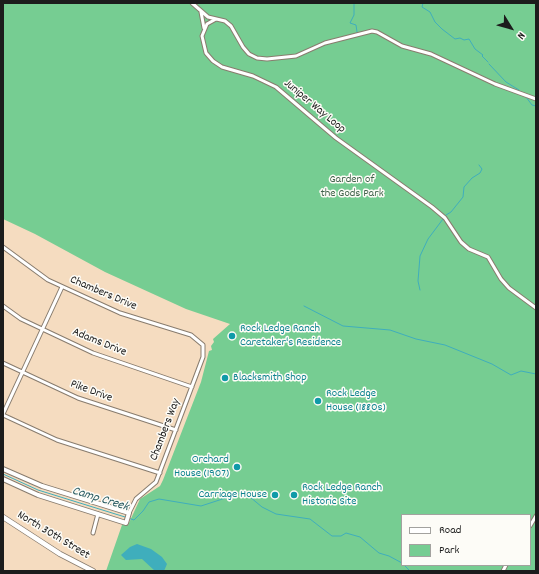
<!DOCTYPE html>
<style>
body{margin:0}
#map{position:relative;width:539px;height:574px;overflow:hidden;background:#f5dcc0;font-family:Dekko,sans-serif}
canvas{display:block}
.frame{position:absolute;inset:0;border:4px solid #1c1c1c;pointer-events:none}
.legend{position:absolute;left:401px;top:514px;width:130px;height:52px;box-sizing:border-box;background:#fdfcf7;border:1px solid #a3a29f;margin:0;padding:5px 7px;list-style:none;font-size:12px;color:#1c1c1c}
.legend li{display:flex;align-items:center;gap:8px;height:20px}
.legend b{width:20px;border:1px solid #a3a29f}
.north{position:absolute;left:491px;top:8px;width:40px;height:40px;-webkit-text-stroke:3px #fdfcf7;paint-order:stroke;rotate:127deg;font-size:11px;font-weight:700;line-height:16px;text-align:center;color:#1c1c1c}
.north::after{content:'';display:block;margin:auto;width:14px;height:18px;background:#1c1c1c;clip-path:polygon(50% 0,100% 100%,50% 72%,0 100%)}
</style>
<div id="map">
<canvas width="539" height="574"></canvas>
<div class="frame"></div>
<ul class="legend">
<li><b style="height:5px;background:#fff"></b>Road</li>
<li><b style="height:11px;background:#76cd92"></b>Park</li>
</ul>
<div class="north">N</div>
</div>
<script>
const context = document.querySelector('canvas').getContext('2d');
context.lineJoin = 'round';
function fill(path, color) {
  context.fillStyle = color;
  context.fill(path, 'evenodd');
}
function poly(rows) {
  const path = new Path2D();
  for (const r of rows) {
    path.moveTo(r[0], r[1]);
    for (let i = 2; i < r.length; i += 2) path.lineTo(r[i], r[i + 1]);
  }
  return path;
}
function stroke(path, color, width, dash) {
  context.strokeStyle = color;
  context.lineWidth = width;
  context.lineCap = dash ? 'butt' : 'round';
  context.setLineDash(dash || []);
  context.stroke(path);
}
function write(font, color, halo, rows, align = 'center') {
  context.font = font + ' Dekko,sans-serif';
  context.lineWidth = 3;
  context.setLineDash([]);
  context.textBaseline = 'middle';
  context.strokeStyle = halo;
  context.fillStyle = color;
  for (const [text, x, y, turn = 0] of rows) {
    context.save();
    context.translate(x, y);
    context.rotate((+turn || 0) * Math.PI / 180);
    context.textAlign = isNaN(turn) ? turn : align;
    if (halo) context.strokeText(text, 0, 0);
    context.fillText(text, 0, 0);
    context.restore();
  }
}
const green = poly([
 [3,3,536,3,536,571,106,571,122,525,128,525,140,499,160,486,163,480,201,382,209,351,212,350,211,346,214,342,213,339,230,324,186,309,105,272,35,234,3,219],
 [402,515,530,515,530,565,402,565]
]);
const water = poly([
 [137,544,151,549,162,557,167,564,164,571,155,571,142,559,126,560,121,555,130,547]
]);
const stream = poly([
 [354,3,354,15,350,23,356,25,357,32],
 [423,3,422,7,430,12,435,22,442,29,455,39,460,38,464,40,469,39,475,49,483,55,482,56,488,62],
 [489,64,506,82,519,90],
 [526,97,532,105,536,106],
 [446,215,451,212,463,197,464,187,472,178,480,173,482,169,479,165],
 [420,290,418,281,420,256,428,239,443,219],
 [304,306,343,326,390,330,416,339,445,345,492,364,511,375,521,371,536,374],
 [3,474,38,490,125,517],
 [128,518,134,520,143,511,149,502,159,499,201,506,244,492,262,507,276,514,310,519,332,536,341,536,346,533,360,537,379,553,389,556,402,563],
 [404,565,410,571]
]);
const minor = poly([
 [192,3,208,17,225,21,231,26,243,47,249,54,257,58,267,59,296,56,325,43,372,31,377,32,402,46,431,54,495,84,536,99],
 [201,12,204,28],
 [216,19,207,24,202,36,206,53,213,61,222,67,253,76,276,87,336,138,432,207,445,218,461,242,469,249,488,257,501,279,509,288,536,308],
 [3,247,48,280,120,313,191,335,203,345,203,357,156,482,136,499,129,513],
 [3,306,21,319,93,353,192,387],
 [3,363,78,398,176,430],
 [3,414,62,287],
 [3,415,57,440,160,473],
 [530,526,536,516],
 [93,533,98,514],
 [503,571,506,565]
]);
const tertiary = poly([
 [3,469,42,486,129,513,126,523,38,495,3,479]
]);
const secondary = poly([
 [3,517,60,554,93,571]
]);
const markers = [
 [232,336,4,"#0f9aa8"],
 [225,378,4,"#0f9aa8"],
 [318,401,4,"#0f9aa8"],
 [237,467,4,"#0f9aa8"],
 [275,495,4,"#0f9aa8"],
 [294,495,4,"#0f9aa8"]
];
const streetNames = [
 ["Juniper Way Loop",314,107,40],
 ["Chambers Drive",103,294,23],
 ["Adams Drive",99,343,22],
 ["Pike Drive",91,392,20],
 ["Chambers Way",166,430,-69],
 ["North 30th Street",53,536,31]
];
const parkNames = [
 ["Garden of",352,180],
 ["the Gods Park",352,194]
];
const cultureNames = [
 ["Rock Ledge Ranch",240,329],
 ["Caretaker's Residence",240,343],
 ["Blacksmith Shop",233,378],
 ["Rock Ledge",326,394],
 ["House (1880s)",326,408],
 ["Orchard",229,460,"right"],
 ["House (1907)",229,474,"right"],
 ["Rock Ledge Ranch",302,488],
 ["Historic Site",302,502],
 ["Carriage House",267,495,"right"]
];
const waterNames = [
 ["Camp Creek",100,500,17]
];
fill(green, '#76cd92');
fill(water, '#3faebc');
stroke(stream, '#3faebc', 1);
stroke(minor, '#887c6e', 5);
stroke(tertiary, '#887c6e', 6);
stroke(secondary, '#887c6e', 6);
stroke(minor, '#fff', 3);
stroke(tertiary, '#fff', 4);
stroke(secondary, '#fff', 4.5);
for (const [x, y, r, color] of markers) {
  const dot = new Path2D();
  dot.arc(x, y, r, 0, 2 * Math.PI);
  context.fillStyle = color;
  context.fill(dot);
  stroke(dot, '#fdfcf7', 1.5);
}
write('12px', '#1c1c1c', '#fdfcf7', streetNames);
write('12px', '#40634b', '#fdfcf7', parkNames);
write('12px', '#0d838f', '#fdfcf7', cultureNames, 'left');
write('italic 13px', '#2c5e64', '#fdfcf7', waterNames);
</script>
